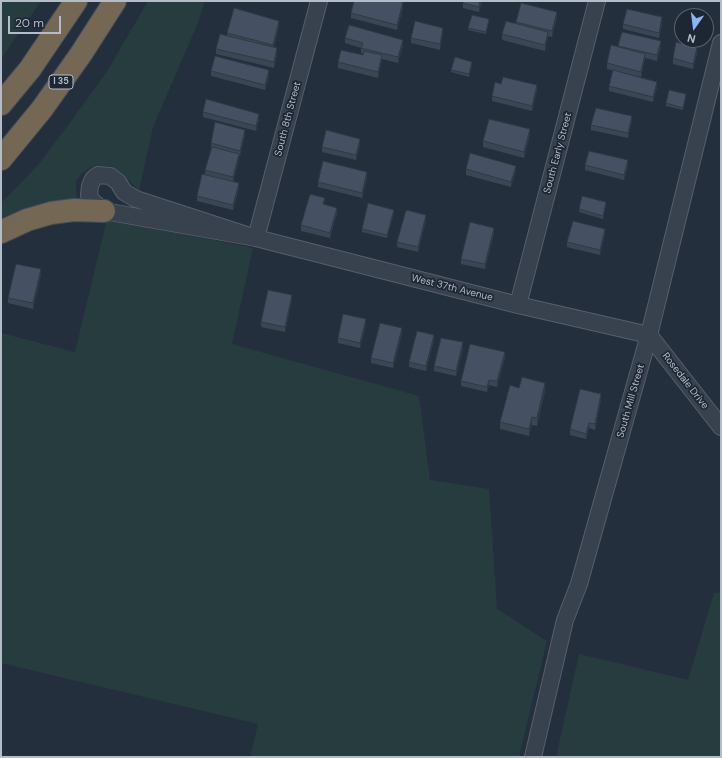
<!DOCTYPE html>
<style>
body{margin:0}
#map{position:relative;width:722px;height:758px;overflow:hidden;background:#242f3e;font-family:"DM Sans",sans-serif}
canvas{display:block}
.frame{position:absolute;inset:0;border:2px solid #b4bcc9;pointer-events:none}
.north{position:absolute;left:674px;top:8px;width:40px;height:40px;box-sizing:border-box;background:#1d2633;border:1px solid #59626f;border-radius:50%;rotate:194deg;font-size:11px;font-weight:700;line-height:16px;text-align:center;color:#b4bcc9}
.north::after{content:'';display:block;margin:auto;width:14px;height:18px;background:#8ab4f8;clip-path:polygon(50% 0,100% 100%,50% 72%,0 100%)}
.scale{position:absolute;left:8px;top:16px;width:53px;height:18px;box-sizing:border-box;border:2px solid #b4bcc9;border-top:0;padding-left:5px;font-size:12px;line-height:14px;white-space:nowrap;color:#b4bcc9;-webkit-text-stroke:3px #1d2633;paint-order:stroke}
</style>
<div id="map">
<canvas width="722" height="758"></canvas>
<div class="frame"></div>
<div class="north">N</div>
<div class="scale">20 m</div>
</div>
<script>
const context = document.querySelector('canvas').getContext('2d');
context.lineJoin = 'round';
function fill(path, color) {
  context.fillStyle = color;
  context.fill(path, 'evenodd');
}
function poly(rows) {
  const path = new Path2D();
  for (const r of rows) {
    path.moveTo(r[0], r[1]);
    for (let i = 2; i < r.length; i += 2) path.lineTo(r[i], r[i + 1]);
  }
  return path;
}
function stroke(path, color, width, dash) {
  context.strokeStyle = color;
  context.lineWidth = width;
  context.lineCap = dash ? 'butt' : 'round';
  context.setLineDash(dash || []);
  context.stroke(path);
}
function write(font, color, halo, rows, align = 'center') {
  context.font = font + ' "DM Sans",sans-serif';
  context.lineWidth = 3.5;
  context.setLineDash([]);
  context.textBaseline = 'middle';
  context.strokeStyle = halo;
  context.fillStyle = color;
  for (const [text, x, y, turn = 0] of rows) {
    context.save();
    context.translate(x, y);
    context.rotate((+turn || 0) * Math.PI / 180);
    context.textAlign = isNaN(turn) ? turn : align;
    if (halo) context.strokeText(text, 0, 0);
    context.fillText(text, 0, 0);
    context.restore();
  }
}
const green = poly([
 [1,1,41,1,1,59],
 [148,1,205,1,197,25,153,127,139,191,124,175,110,166,92,167,81,174,76,181,76,194,79,203,1,221,1,203,38,165,72,120,106,73],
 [107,219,253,248,232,344,419,396,430,480,489,489,497,609,547,641,519,757,250,757,258,724,1,663,1,333,75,352],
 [714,593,721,593,721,757,556,757,579,654,688,680]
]);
const street = poly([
 [256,238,104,211,92,201,89,195,90,186,93,179,98,175,110,176,118,182,124,192,136,199,256,238,518,305,649,335,721,427],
 [256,238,319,1],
 [518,305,597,1],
 [533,757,565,620,579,584,649,335,721,43]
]);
const highway = poly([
 [1,104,30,69,76,1],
 [1,159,42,109,81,54,115,1],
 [1,232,27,220,51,213,74,210,104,211]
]);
const wall = poly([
 [463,1,482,1,479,12,463,8],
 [403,8,397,30,351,18,351,13],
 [557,17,552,37,548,36,545,51,502,40,502,34,516,24,516,22],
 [489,22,486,34,468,30,468,28],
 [662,23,659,38,623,29,623,24],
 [279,26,274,47,277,54,274,68,216,54,216,49,227,36,227,33],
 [443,33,440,50,411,43,411,38],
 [345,38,403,46,398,63,382,59,378,78,338,68,338,62,363,55,363,54,361,53,361,48,345,43],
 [618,46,661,47,657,61,645,58,641,77,607,69,607,63,618,47],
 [697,53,693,69,673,64,673,58],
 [472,65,469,77,451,72,451,70],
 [211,71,269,76,265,90,211,76],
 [501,84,537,90,532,111,492,101,492,96],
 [609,86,657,87,653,102,609,91],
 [686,97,683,110,666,106,666,103],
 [203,112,259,119,256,131,203,117],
 [632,121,628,138,591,130,591,125],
 [530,134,524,158,483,147,483,141],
 [245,135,240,156,239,156,239,160,233,182,239,188,233,210,197,201,197,196,205,175,205,170,211,149,211,143],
 [360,144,356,160,322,152,322,147],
 [585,165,628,166,624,180,585,170],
 [466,169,516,171,511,187,466,175],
 [367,178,362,198,318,187,318,182],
 [325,203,325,205,337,213,330,238,301,231,301,225],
 [606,205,603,219,579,212,579,209],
 [394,213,387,238,362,232,362,229],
 [426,220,418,252,397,247,397,242],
 [494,234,485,269,461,264,461,259],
 [605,234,600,255,567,247,567,242],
 [41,275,33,309,8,303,8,298],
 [292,300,285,332,261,327,261,322],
 [366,324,360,348,338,343,338,338],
 [402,334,393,368,371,363,371,358],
 [434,340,426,371,409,367,409,362],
 [463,348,456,376,434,371,434,366],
 [505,358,497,387,489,385,487,392,461,386,461,381],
 [519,388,545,391,537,426,532,425,529,436,500,429,500,422],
 [601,400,595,430,589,428,586,439,570,435,570,429]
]);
const shadedWall = poly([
 [480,1,482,1,479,12,479,7],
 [403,2,403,8,397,30,397,25],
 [557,12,557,17,552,37,552,31],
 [662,17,662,23,659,38,659,33],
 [279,21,279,26,273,50,273,45],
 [443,28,443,33,440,50,440,44],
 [548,32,548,38,545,51,545,45],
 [403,40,403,46,398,63,398,57],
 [661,41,661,47,657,61,657,55],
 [277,48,277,54,274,68,274,62],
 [697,48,697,53,693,69,693,64],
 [645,54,645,59,641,77,641,72],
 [382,55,382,61,378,78,378,72],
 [472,62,472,65,469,77,469,74],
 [269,70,269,76,265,90,265,85],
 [657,82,657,87,653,102,653,97],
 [537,85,537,90,532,111,532,106],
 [259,114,259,119,256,131,256,126],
 [632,116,632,121,628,138,628,133],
 [530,129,530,134,524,158,524,152],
 [245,130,245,135,240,156,240,151],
 [360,139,360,144,356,160,356,155],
 [239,154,239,160,233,183,233,177],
 [628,160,628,166,624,180,624,175],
 [516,166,516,171,511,187,511,182],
 [367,172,367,178,362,198,362,193],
 [239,183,239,188,233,210,233,205],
 [337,208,337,213,330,238,330,233],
 [394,210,394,213,387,238,387,235],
 [426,215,426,220,418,252,418,247],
 [494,228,494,234,485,269,485,264],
 [605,229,605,234,600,255,600,250],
 [41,269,41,275,33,309,33,303],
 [292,295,292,300,285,332,285,327],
 [366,319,366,324,360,348,360,343],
 [402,328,402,334,393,368,393,363],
 [434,335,434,340,426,371,426,366],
 [463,342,463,348,456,376,456,371],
 [505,352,505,358,497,387,497,381],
 [489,380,489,385,487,392,487,387],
 [545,383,545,391,537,426,537,418],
 [601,394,601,400,595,430,595,424],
 [532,417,532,425,529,436,529,429],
 [589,423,589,428,586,439,586,434]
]);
const building = poly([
 [354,1,397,1,403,2,397,25,351,13,354,1],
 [463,1,480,1,479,7,463,3,463,1],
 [521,3,557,12,552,31,516,22,521,3],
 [234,8,279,21,273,45,227,33,234,8],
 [627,9,662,17,659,33,623,24,627,9],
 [472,15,489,19,486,32,468,28,472,15],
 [415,21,443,28,440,44,411,38,415,21],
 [506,21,548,32,545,45,502,34,506,21],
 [349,25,403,40,398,57,361,48,363,43,345,38,349,25],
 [622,32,661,41,657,55,618,46,622,32],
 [220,34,277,48,274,62,216,49,220,34],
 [676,42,697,48,693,64,673,58,676,42],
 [611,45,645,54,641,72,607,63,611,45],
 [341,50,363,55,364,51,382,55,378,72,338,62,341,50],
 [215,56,269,70,265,85,211,71,215,56],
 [455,57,472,62,469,74,451,70,455,57],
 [613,70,657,82,653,97,609,86,613,70],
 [503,77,537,85,532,106,492,96,495,82,501,84,503,77],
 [669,90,686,94,683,108,666,103,669,90],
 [206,99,259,114,256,126,203,112,206,99],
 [596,108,632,116,628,133,591,125,596,108],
 [489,119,530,129,524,152,483,141,489,119],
 [215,122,245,130,240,151,211,143,215,122],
 [326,130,360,139,356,155,322,147,326,130],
 [212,147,239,154,233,177,205,170,212,147],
 [589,151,628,160,624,175,585,165,589,151],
 [470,153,516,166,511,182,466,169,470,153],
 [323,161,367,172,362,193,318,182,323,161],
 [202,174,239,183,233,205,197,196,202,174],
 [310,194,325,198,323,204,337,208,330,233,301,225,310,194],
 [582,196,606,202,603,216,579,209,582,196],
 [368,203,394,210,387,235,362,229,368,203],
 [406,210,426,215,418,247,397,242,406,210],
 [573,221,605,229,600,250,567,242,573,221],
 [470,222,494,228,485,264,461,259,470,222],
 [16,264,41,269,33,303,8,298,16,264],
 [268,290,292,295,285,327,261,322,268,290],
 [343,314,366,319,360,343,338,338,343,314],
 [380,323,402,328,393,363,371,358,380,323],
 [417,331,434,335,426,366,409,362,417,331],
 [441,338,463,342,456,371,434,366,441,338],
 [470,344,505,352,497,381,489,380,487,387,461,381,470,344],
 [522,377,545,383,537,418,532,417,529,429,500,422,510,385,519,388,522,377],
 [580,389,601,394,595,424,589,423,586,434,570,429,580,389]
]);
const shields = [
 [61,82,24]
];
const shieldNames = [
 ["I 35",61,82]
];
const streetNames = [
 ["South 8th Street",288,119,-75],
 ["South Early Street",558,153,-75],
 ["West 37th Avenue",452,288,14],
 ["Rosedale Drive",685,381,52],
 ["South Mill Street",631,401,-74]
];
fill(green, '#263c3f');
stroke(street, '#565f6c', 18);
stroke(highway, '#434c59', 24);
stroke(street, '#38414e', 16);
stroke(highway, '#746855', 22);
fill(wall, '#3b4654');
fill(shadedWall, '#303945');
fill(building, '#455162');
stroke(building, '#303945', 1);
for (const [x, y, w] of shields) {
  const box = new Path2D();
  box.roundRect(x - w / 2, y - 7, w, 14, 3);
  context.fillStyle = '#1d2633';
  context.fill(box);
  stroke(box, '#b4bcc9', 1);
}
write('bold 9px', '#b4bcc9', null, shieldNames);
write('10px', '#b4bcc9', '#1d2633', streetNames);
</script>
